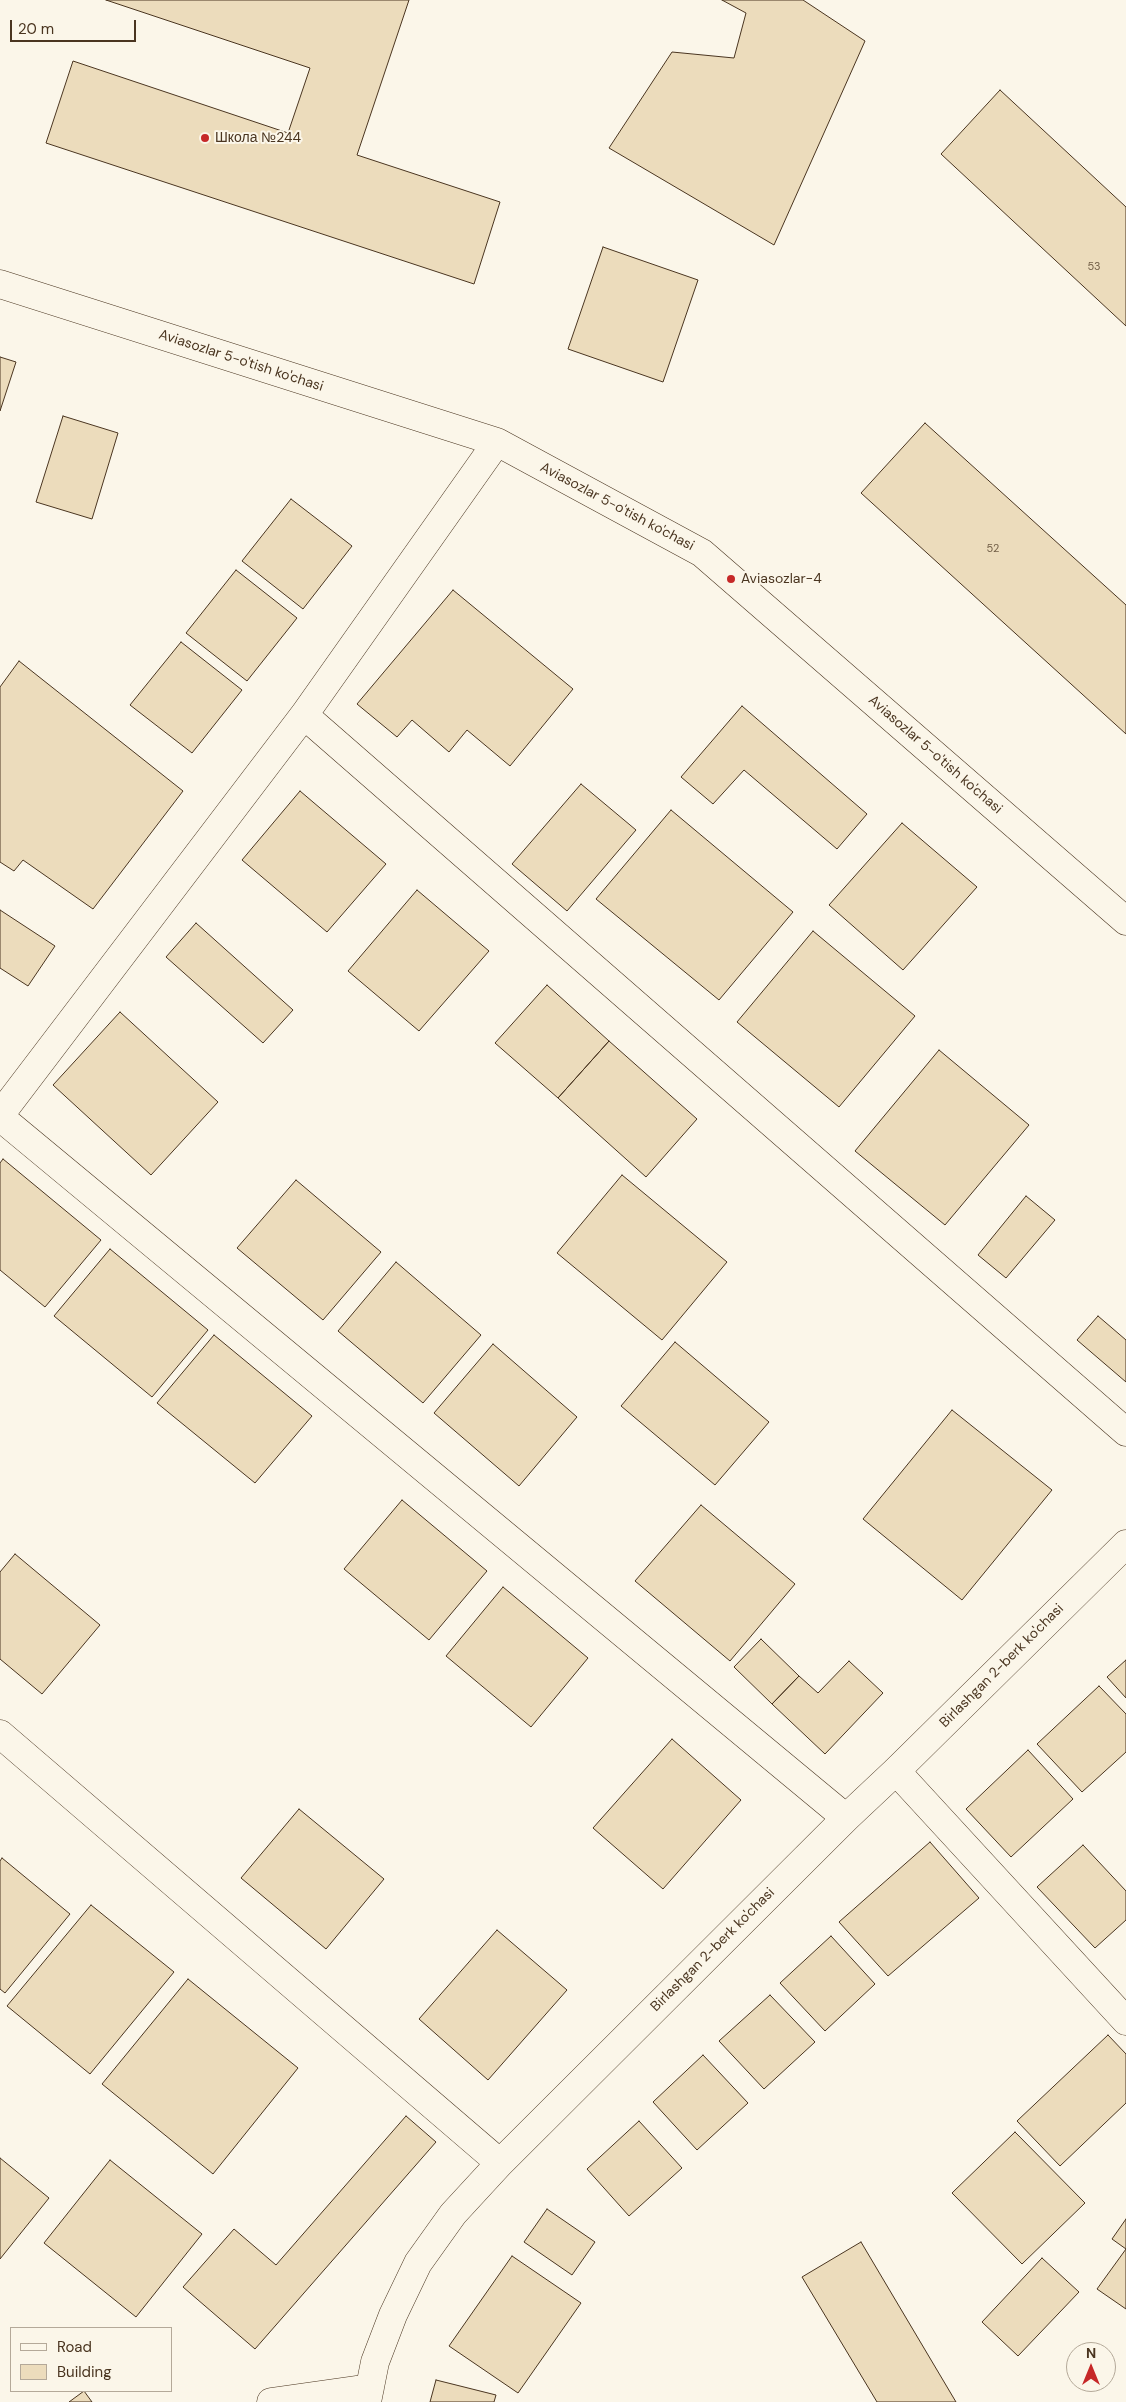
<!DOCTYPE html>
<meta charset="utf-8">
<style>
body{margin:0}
#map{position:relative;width:1126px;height:2402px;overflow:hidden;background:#fbf6e9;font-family:"DM Sans",sans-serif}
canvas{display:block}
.legend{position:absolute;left:10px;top:2327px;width:162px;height:65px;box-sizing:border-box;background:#fbf6e9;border:1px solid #b4a999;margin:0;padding:6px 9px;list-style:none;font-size:15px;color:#4a3520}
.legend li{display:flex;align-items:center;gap:10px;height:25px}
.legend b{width:25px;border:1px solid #b4a999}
.north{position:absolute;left:1066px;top:2342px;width:50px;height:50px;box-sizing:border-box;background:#fbf6e9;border:1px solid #b4a999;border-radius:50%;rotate:0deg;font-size:14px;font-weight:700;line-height:20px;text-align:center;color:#4a3520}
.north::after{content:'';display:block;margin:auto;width:18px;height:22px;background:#c62828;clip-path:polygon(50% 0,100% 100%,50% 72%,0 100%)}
.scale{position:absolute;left:10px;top:20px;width:126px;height:22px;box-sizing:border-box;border:2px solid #4a3520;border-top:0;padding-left:6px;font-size:15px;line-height:18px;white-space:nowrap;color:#4a3520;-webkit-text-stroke:4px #fbf6e9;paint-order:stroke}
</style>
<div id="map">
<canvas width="1126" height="2402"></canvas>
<ul class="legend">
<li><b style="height:6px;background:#fbf6e9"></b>Road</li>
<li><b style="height:14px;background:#ecdcbc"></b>Building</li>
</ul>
<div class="north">N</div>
<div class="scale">20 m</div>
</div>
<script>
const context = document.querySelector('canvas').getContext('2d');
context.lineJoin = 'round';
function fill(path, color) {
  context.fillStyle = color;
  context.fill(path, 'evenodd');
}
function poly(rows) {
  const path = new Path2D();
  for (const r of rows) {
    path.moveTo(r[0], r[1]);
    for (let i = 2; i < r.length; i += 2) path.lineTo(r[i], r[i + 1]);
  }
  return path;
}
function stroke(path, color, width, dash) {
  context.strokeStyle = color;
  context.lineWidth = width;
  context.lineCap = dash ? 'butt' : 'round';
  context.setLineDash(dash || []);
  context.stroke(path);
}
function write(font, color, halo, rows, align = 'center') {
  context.font = font + ' "DM Sans",sans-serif';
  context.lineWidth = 4;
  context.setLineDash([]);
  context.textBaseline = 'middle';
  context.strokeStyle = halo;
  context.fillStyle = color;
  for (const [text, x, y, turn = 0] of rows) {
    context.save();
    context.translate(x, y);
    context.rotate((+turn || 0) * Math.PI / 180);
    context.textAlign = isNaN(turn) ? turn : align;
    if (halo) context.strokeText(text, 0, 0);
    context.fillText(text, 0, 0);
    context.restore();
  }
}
const building = poly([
 [106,0,409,0,357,155,500,202,474,284,46,143,73,61,288,133,310,68,106,0],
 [722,0,803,0,865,41,774,245,609,148,672,52,734,58,746,13,722,0],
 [1000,90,1126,207,1126,326,941,154,1000,90],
 [603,247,698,280,663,382,568,349,603,247],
 [0,357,16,362,0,411,0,357],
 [63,416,118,433,92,519,36,502,63,416],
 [925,423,1126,605,1126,734,861,493,925,423],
 [291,499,352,546,303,609,242,561,291,499],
 [236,570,297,618,247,681,186,633,236,570],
 [453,590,573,689,510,766,467,730,449,752,412,720,397,737,357,704,453,590],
 [181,642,242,690,192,753,130,705,181,642],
 [19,661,183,791,93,909,23,860,14,871,0,862,0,687,19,661],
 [742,706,867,814,837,849,744,770,713,804,681,777,742,706],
 [581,784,636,830,567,911,512,864,581,784],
 [300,791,386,864,327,932,242,860,300,791],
 [671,810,793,912,719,1000,596,899,671,810],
 [902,823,977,887,903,970,829,905,902,823],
 [417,890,489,951,419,1031,348,971,417,890],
 [0,910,55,946,28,986,0,968,0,910],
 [196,923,293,1010,263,1043,166,957,196,923],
 [813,931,915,1016,839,1107,737,1022,813,931],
 [547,985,609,1041,558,1098,495,1043,547,985],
 [120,1012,218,1102,151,1175,53,1085,120,1012],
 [609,1041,697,1119,646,1177,558,1098,609,1041],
 [939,1050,1029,1125,945,1225,855,1151,939,1050],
 [3,1159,101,1240,45,1307,0,1270,0,1163,3,1159],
 [622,1175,727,1262,662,1340,557,1253,622,1175],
 [296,1180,381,1252,323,1320,237,1248,296,1180],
 [1026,1196,1055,1220,1006,1278,978,1255,1026,1196],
 [110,1249,208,1330,152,1397,54,1316,110,1249],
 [396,1262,481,1335,423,1403,338,1331,396,1262],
 [1098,1316,1126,1340,1126,1382,1077,1340,1098,1316],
 [214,1335,312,1416,255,1483,157,1403,214,1335],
 [675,1342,769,1422,715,1485,621,1406,675,1342],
 [493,1344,577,1417,519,1486,434,1413,493,1344],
 [952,1410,1052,1490,962,1600,863,1519,952,1410],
 [402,1500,487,1571,429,1640,344,1569,402,1500],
 [701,1505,795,1584,730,1661,635,1581,701,1505],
 [15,1554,100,1625,42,1694,0,1659,0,1572,15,1554],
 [503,1587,588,1658,531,1727,446,1656,503,1587],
 [761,1639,799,1676,772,1704,734,1667,761,1639],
 [1126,1660,1126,1698,1107,1677,1126,1660],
 [849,1661,883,1693,825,1754,772,1704,799,1676,818,1693,849,1661],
 [1099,1686,1126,1714,1126,1752,1082,1792,1037,1744,1099,1686],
 [672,1739,741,1800,663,1889,593,1828,672,1739],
 [1028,1750,1073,1799,1011,1857,966,1809,1028,1750],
 [299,1809,384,1879,326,1949,241,1878,299,1809],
 [930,1842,979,1898,888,1976,839,1922,930,1842],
 [1083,1845,1126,1891,1126,1920,1095,1948,1037,1887,1083,1845],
 [2,1858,70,1914,5,1993,0,1989,0,1861,2,1858],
 [91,1905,174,1972,90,2074,7,2006,91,1905],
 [497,1930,567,1990,488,2080,419,2019,497,1930],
 [831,1936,875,1984,825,2031,780,1983,831,1936],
 [188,1979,298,2068,213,2174,102,2084,188,1979],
 [770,1995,815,2042,764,2089,719,2041,770,1995],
 [1108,2035,1126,2054,1126,2103,1060,2166,1017,2121,1108,2035],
 [703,2055,748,2103,697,2150,653,2102,703,2055],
 [406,2116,436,2142,255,2349,183,2287,234,2229,276,2265,406,2116],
 [639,2121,682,2168,629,2216,587,2169,639,2121],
 [1015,2132,1085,2203,1022,2264,952,2193,1015,2132],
 [0,2158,49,2198,0,2259,0,2158],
 [110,2160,202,2234,136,2317,44,2243,110,2160],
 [547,2209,595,2242,572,2275,524,2242,547,2209],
 [1126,2219,1126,2309,1097,2289,1126,2249,1112,2239,1126,2219],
 [861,2242,956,2402,877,2402,802,2277,861,2242],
 [512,2256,581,2303,518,2393,449,2346,512,2256],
 [1042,2258,1079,2292,1018,2356,982,2322,1042,2258],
 [436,2380,496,2395,494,2402,430,2402,436,2380],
 [84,2391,92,2402,69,2402,84,2391]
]);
const minor = poly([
 [0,284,497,442,702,553,1126,921],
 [304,715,1126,1432],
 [0,1115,304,715,497,442],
 [0,1117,846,1818],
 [0,1734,500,2163],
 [896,1771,1126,2021],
 [271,2402,370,2388],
 [367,2402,375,2362,393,2315,418,2263,453,2214,500,2163,846,1818,896,1771,1126,1544]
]);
const markers = [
 [205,138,5,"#c62828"],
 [731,579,5,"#c62828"]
];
const numberNames = [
 ["53",1094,267],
 ["52",993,549]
];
const poiNames = [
 ["Школа №244",215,138],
 ["Aviasozlar-4",741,579]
];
const streetNames = [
 ["Aviasozlar 5-o'tish ko'chasi",241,361,18],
 ["Aviasozlar 5-o'tish ko'chasi",617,507,28],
 ["Aviasozlar 5-o'tish ko'chasi",935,755,41],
 ["Birlashgan 2-berk ko'chasi",1002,1666,-45],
 ["Birlashgan 2-berk ko'chasi",713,1950,-45]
];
fill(building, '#ecdcbc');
stroke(building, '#4a3520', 1);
stroke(minor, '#4a3520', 29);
stroke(minor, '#fbf6e9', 28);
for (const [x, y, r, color] of markers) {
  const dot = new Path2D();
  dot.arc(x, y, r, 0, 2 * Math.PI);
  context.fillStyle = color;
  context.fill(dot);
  stroke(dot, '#fbf6e9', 2);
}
write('11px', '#725f47', null, numberNames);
write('14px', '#4a3520', '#fbf6e9', poiNames, 'left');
write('14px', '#4a3520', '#fbf6e9', streetNames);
</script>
